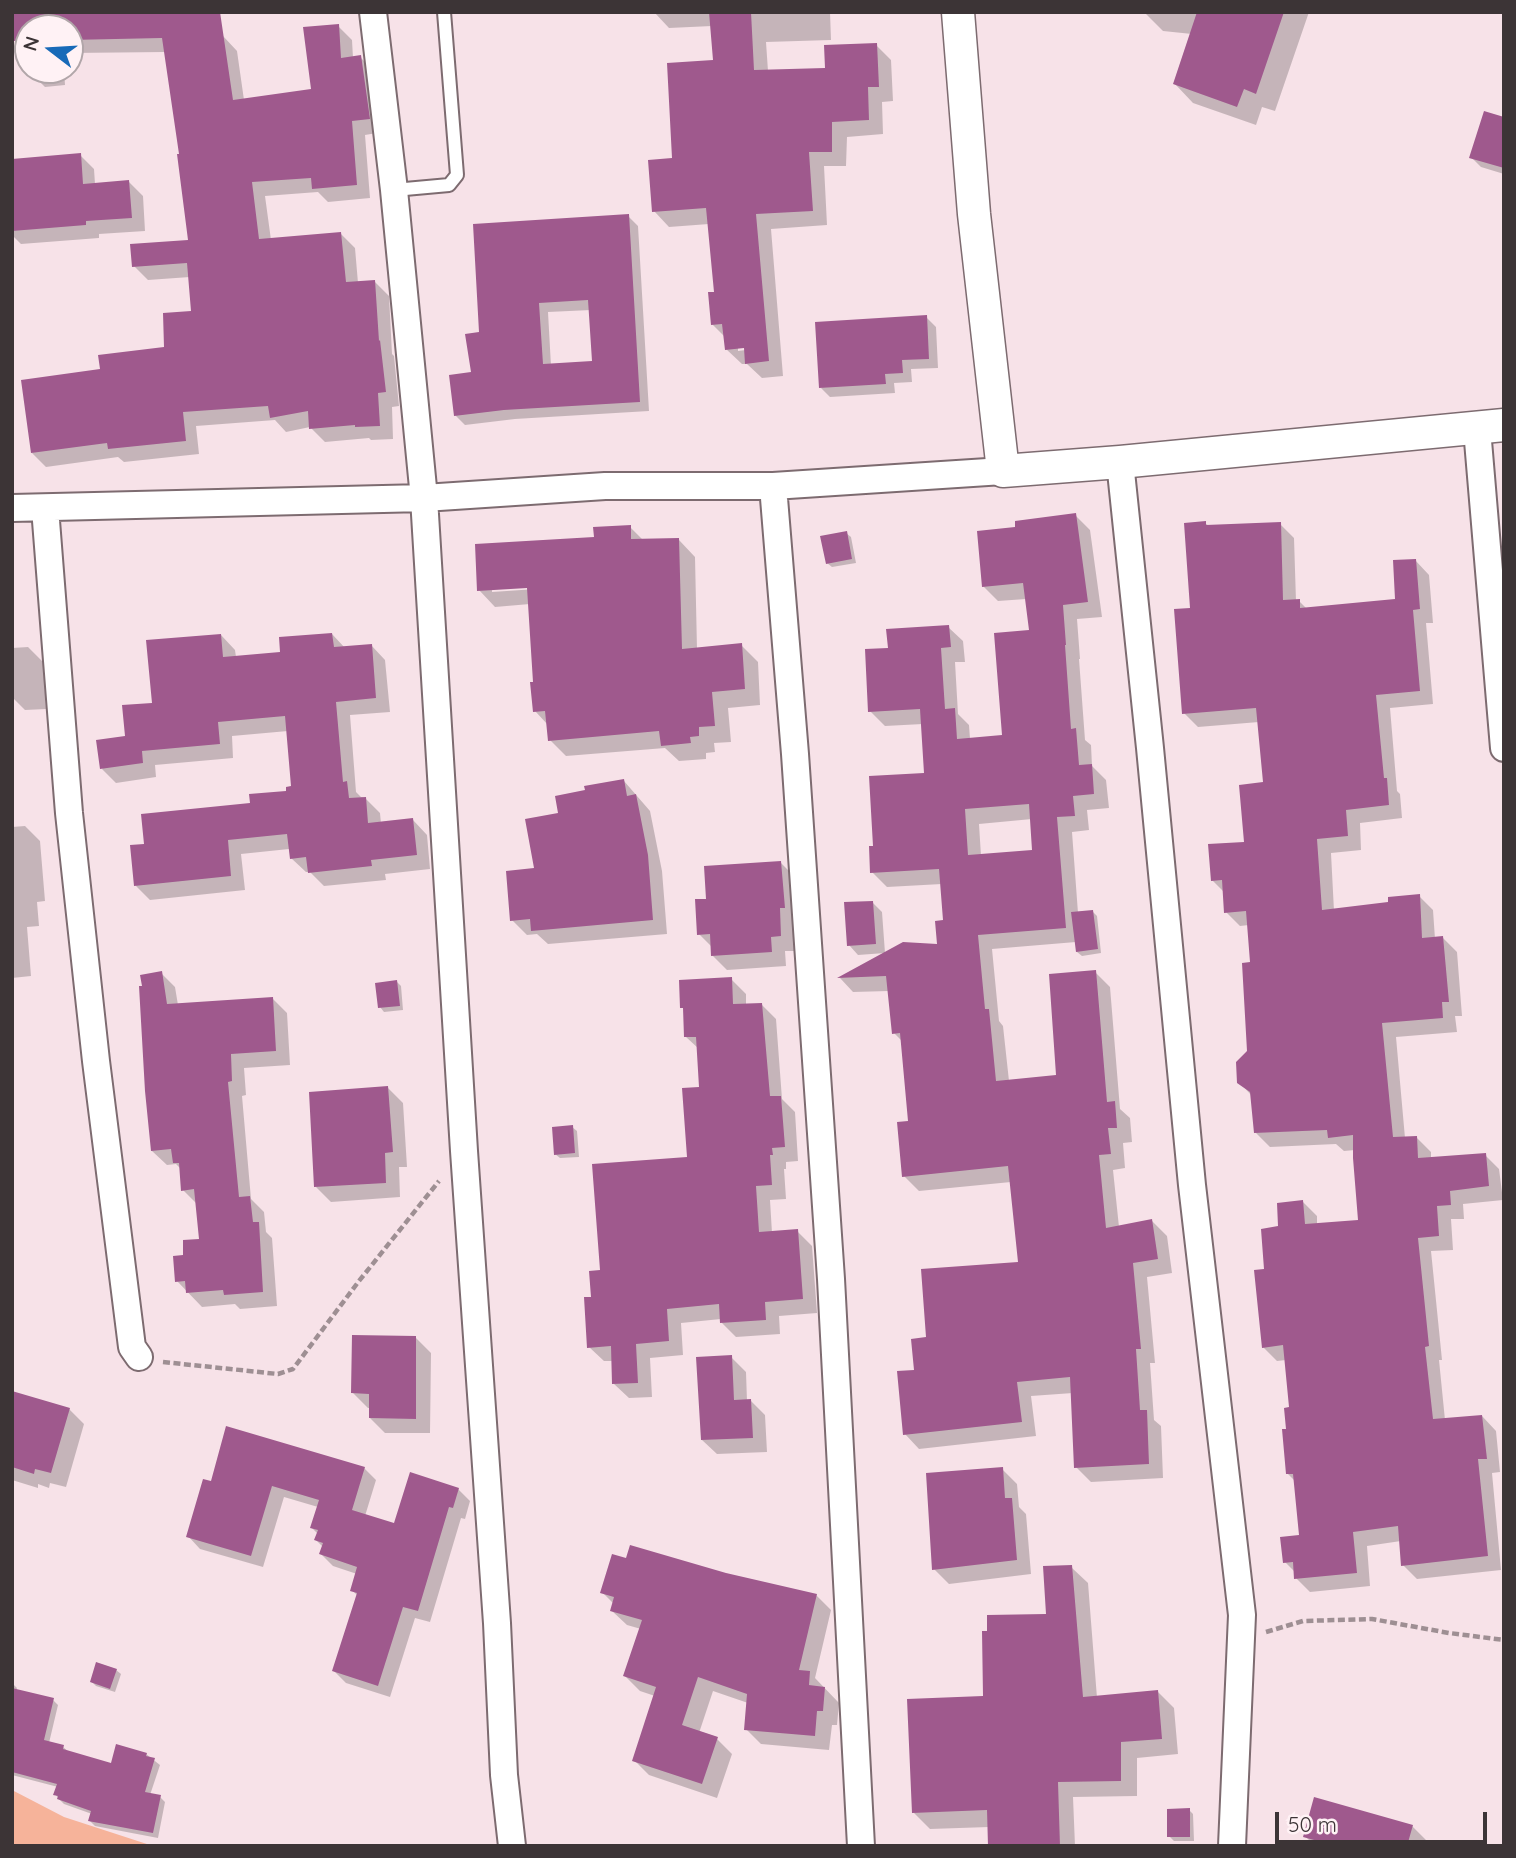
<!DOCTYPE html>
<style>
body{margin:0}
#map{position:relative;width:1516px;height:1858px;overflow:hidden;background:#f7e2e8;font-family:Quicksand,sans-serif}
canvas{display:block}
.frame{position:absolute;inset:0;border:14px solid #3c3436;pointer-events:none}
.north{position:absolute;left:14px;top:14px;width:70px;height:70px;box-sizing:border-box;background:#fff2f5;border:2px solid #b1a6a9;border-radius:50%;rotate:287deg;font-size:19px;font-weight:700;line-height:28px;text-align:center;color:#3c3436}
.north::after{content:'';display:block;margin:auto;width:24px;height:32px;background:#186ab8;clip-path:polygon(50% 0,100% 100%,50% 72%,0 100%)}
.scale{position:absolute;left:1275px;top:1812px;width:212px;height:32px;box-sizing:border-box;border:4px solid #3c3436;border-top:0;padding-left:9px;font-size:21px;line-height:24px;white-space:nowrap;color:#3c3436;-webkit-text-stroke:5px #fff2f5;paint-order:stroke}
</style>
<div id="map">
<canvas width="1516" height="1858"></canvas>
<div class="frame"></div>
<div class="north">N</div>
<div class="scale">50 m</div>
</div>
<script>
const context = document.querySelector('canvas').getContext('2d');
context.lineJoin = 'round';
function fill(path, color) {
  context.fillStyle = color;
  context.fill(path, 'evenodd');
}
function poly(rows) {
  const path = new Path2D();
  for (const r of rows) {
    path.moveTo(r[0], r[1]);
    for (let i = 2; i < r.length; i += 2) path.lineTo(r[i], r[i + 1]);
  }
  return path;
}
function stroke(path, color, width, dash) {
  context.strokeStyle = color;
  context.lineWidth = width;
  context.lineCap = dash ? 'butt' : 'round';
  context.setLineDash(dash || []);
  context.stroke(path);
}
const green = poly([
 [12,1790,64,1817,153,1846,12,1846]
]);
const shadow = poly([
 [16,12,223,36,237,51,244,100,312,91,338,26,352,40,353,58,360,57,374,71,383,132,365,135,370,198,328,202,318,192,265,196,271,240,341,234,355,248,358,283,375,282,389,296,392,354,394,356,399,406,392,407,393,439,371,440,369,438,325,442,310,427,286,432,275,420,196,426,199,454,124,462,118,457,46,467,32,453,101,370,166,349,193,313,190,277,148,280,134,266,190,241,181,155,166,52,70,53,70,28,28,28,28,52,16,40],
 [654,12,830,12,831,40,766,42,768,71,827,70,876,45,891,60,893,101,882,102,883,134,847,137,846,166,824,166,827,225,771,229,783,376,762,378,747,364,742,364,726,349,725,337,712,324,715,294,709,224,669,227,654,211,715,62,712,26,669,28],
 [752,346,753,349,738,351,738,347],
 [1144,12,1309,12,1275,111,1262,107,1256,125,1193,103,1175,84,1192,34,1163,31],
 [31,70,64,70,65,85,45,87,31,73],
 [1504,119,1504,174,1481,167,1471,157],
 [80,155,94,169,95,184,129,182,143,196,145,231,99,234,99,238,21,244,12,235,12,161],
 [628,216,638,226,649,411,515,419,465,425,455,415,473,374,481,333],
 [591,310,594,363,551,366,548,312],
 [926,317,936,327,938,368,911,369,912,382,894,383,895,393,830,397,821,388],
 [1075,515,1090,530,1102,617,1077,619,1080,659,1079,659,1085,740,1091,745,1092,766,1106,780,1109,808,1087,810,1089,830,1072,832,1078,913,1093,912,1097,916,1101,953,1082,956,1077,952,1076,942,992,949,999,1021,1003,1026,1009,1081,1058,1077,1095,972,1110,987,1120,1109,1130,1118,1132,1142,1123,1143,1125,1168,1113,1170,1119,1227,1152,1221,1167,1236,1172,1273,1147,1277,1155,1363,1150,1363,1154,1420,1161,1426,1163,1478,1091,1482,1076,1467,1073,1393,1031,1396,1036,1436,919,1449,905,1434,916,1372,928,1339,1019,1263,1011,1182,919,1191,904,1176,910,1122,903,1042,894,1033,889,991,853,992,840,978,904,944,939,946,945,921,942,884,887,887,872,872,875,848,926,774,923,724,885,726,870,711,890,649,948,627,963,641,965,662,955,662,958,714,969,725,970,739,1004,736,1031,632,1026,599,998,601,983,586,1017,529],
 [1032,819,1034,851,981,856,979,824],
 [1205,523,1209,526,1280,524,1294,538,1296,601,1299,601,1307,609,1397,601,1415,560,1429,575,1433,623,1426,623,1433,704,1390,708,1397,791,1400,794,1402,818,1360,823,1361,850,1331,853,1334,911,1390,904,1419,896,1433,910,1435,939,1443,938,1457,952,1462,1016,1455,1016,1457,1032,1396,1037,1405,1138,1416,1137,1431,1152,1431,1159,1485,1155,1499,1169,1503,1200,1463,1204,1464,1219,1451,1219,1453,1250,1431,1251,1442,1360,1439,1360,1445,1420,1482,1416,1496,1431,1500,1472,1492,1473,1501,1570,1417,1579,1403,1565,1401,1541,1367,1546,1370,1586,1310,1592,1296,1578,1296,1573,1285,1562,1301,1537,1296,1482,1287,1473,1288,1430,1291,1409,1286,1360,1277,1361,1263,1347,1266,1271,1280,1228,1303,1202,1317,1216,1317,1225,1360,1222,1355,1150,1344,1151,1336,1144,1270,1147,1256,1133,1252,1096,1239,1082,1248,1052,1251,964,1249,925,1240,926,1226,912,1225,893,1212,880,1246,844,1265,784,1259,722,1198,727,1184,713,1192,609],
 [630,527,644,541,679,540,695,557,697,649,741,645,758,662,760,705,728,708,731,742,714,743,715,752,706,753,706,759,679,761,665,748,566,756,550,740,548,725,535,711,535,684,530,604,495,607,479,590,596,538],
 [536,585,536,589,492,592,492,588],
 [846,533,851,537,856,563,832,567,827,563],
 [332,634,345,648,371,645,385,660,390,712,350,715,356,792,361,797,365,798,380,813,381,824,413,820,427,835,430,869,385,874,386,880,324,886,310,872,306,872,291,858,289,849,241,854,245,890,150,900,136,886,146,845,252,804,288,792,293,788,288,731,232,736,233,758,155,765,156,777,116,783,102,769,153,704,221,635,235,650,236,657,282,653],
 [28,647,43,662,46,709,25,710,12,697,12,648],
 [624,781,650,811,662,871,667,934,548,944,537,934,527,935,512,920,560,815],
 [25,826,40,841,45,901,37,902,39,926,27,927,31,976,12,978,12,827],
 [781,863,796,878,795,951,785,951,786,966,727,970,712,955,712,947,699,934,708,900],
 [872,902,882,912,885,953,858,955,849,945],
 [161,973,175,987,178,1005,273,999,287,1013,290,1065,244,1068,246,1095,242,1096,251,1199,264,1212,266,1232,272,1238,277,1306,240,1309,235,1304,202,1307,177,1281,185,1257,200,1240,197,1204,183,1190,181,1169,176,1164,167,1165,152,1151],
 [731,979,746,994,746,1005,762,1005,776,1019,782,1099,795,1112,798,1161,786,1162,786,1169,784,1169,786,1199,770,1200,772,1233,797,1231,812,1246,817,1313,779,1316,780,1334,736,1337,722,1323,721,1319,681,1323,683,1355,650,1358,652,1397,629,1398,614,1384,613,1361,604,1361,589,1347,593,1298,602,1272,688,1159,700,1089,699,1049,686,1037],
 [397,982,401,986,403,1010,384,1012,380,1007],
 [388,1088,403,1103,407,1167,399,1167,400,1197,331,1202,316,1187],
 [572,1127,577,1131,579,1157,560,1158,555,1154],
 [416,1338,431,1353,430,1433,385,1433,370,1418,371,1408,368,1408,353,1393],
 [731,1357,746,1372,747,1401,751,1401,765,1415,767,1452,717,1454,702,1440],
 [12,1393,69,1409,84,1424,66,1487,50,1483,49,1488,38,1484,38,1488,12,1480],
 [364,1468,376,1480,365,1516,395,1525,458,1489,470,1501,465,1519,461,1518,430,1622,415,1618,390,1697,346,1683,334,1671,358,1596,352,1590,357,1574,333,1566,321,1554,323,1547,316,1540,318,1534,312,1528,318,1507,284,1497,263,1567,200,1549,188,1536,212,1484],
 [1002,1469,1017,1484,1019,1507,1026,1514,1031,1574,949,1584,934,1569],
 [1071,1567,1088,1583,1097,1698,1158,1692,1174,1708,1178,1754,1137,1758,1137,1796,1073,1797,1075,1846,990,1846,989,1827,930,1829,914,1813,984,1698,1048,1616],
 [725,1575,816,1595,831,1610,815,1678,839,1703,837,1725,832,1725,829,1750,761,1744,746,1729,748,1703,713,1691,699,1733,717,1739,732,1754,717,1798,649,1775,634,1760,655,1696,640,1691,625,1676,641,1629,627,1625,612,1611,614,1604,602,1592],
 [116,1670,121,1674,115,1692,96,1686,92,1682],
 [12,1683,17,1688,16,1691,53,1700,58,1705,49,1743,63,1747,69,1752,112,1766,146,1754,160,1765,150,1795,160,1797,165,1802,158,1838,95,1826,90,1821,92,1814,64,1804,59,1799,55,1794,58,1787,12,1775],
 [1189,1810,1193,1814,1194,1841,1174,1841,1169,1836],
 [1412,1826,1427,1841,1426,1846,1315,1846,1305,1836]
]);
const building = poly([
 [14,12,220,12,233,100,311,89,303,27,339,24,341,58,361,55,370,119,352,121,357,185,312,189,311,178,252,182,259,239,341,232,346,282,375,280,379,341,380,340,386,392,378,393,380,426,355,427,355,425,309,429,308,411,270,418,268,406,183,412,186,441,108,449,107,443,31,453,21,380,100,369,98,355,164,347,163,313,191,311,187,263,132,267,130,244,188,240,177,154,179,154,162,38,70,40,70,28,28,28,28,52,27,40,14,41],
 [709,12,751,12,754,70,825,68,824,45,877,43,879,87,868,87,869,120,832,122,832,152,809,152,813,211,756,214,769,361,745,364,744,348,725,350,722,324,711,325,708,292,714,292,706,208,652,212,648,160,672,158,667,63,713,60],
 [1197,12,1284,12,1256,94,1244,89,1237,107,1173,84],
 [1484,111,1504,117,1504,168,1469,158],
 [81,153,83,184,129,180,132,218,86,221,86,225,12,231,12,159],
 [629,214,640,402,504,410,454,416,449,375,471,372,465,334,479,332,473,224],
 [588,300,592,361,543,364,539,303],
 [927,315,929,359,902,360,903,373,885,374,886,384,819,388,815,322],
 [1076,513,1088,602,1063,605,1066,645,1065,645,1071,729,1076,728,1079,765,1092,764,1094,794,1073,796,1075,816,1057,817,1066,928,978,935,985,1009,989,1009,996,1081,1056,1075,1049,974,1096,970,1107,1102,1115,1101,1117,1128,1108,1128,1111,1154,1099,1155,1106,1228,1152,1219,1158,1259,1133,1263,1141,1349,1136,1349,1140,1410,1147,1410,1149,1464,1074,1468,1070,1377,1017,1382,1022,1422,903,1435,897,1371,914,1370,911,1339,926,1337,921,1269,1018,1262,1008,1166,902,1177,897,1122,908,1121,900,1033,892,1034,886,976,837,978,903,942,937,944,935,921,943,920,939,869,870,873,869,846,873,846,869,776,924,773,920,709,868,712,865,649,888,648,886,629,949,625,951,647,941,648,945,709,955,708,957,739,1002,735,994,633,1029,630,1023,583,982,587,977,531,1015,527,1015,521],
 [1029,804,1032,850,968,855,965,809],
 [1206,521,1206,525,1281,522,1283,600,1300,599,1300,608,1395,599,1393,560,1416,559,1420,609,1413,610,1420,691,1376,695,1384,778,1387,778,1389,805,1346,810,1348,836,1317,839,1322,910,1388,902,1388,897,1420,894,1422,938,1443,936,1449,1002,1442,1002,1443,1018,1382,1023,1393,1137,1417,1136,1418,1158,1486,1153,1489,1186,1450,1191,1451,1205,1437,1206,1439,1236,1418,1238,1429,1346,1425,1347,1433,1419,1482,1415,1487,1459,1478,1459,1488,1556,1401,1566,1398,1526,1353,1532,1357,1573,1294,1579,1293,1562,1283,1563,1280,1537,1299,1535,1293,1474,1286,1474,1282,1429,1286,1429,1284,1408,1289,1407,1283,1345,1262,1348,1254,1270,1264,1269,1261,1229,1278,1226,1277,1203,1303,1200,1305,1224,1358,1220,1353,1158,1353,1135,1328,1138,1327,1130,1254,1133,1250,1092,1237,1083,1236,1062,1247,1051,1242,963,1250,962,1246,911,1224,913,1222,880,1211,881,1208,844,1244,842,1239,785,1263,782,1256,708,1182,714,1174,609,1190,608,1184,523],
 [631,525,631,539,679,538,682,649,742,643,745,689,712,692,715,726,699,727,699,736,690,737,691,743,661,746,659,731,548,741,545,711,533,712,530,682,533,682,527,588,477,591,475,544,594,537,593,527],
 [847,531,852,559,826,564,820,536],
 [332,633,334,647,372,644,376,698,336,702,343,782,347,781,349,798,366,797,368,823,413,818,417,855,371,860,372,866,308,873,306,857,290,859,287,834,228,840,231,876,134,886,130,845,144,844,141,814,250,803,249,794,286,791,286,787,291,786,285,716,218,722,220,744,142,751,143,763,100,769,96,740,125,736,122,705,152,703,146,640,221,634,223,657,280,652,279,637],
 [624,779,627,796,636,794,648,855,653,920,531,931,530,919,510,921,506,871,534,868,525,819,558,813,555,796,585,790,584,786],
 [781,861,785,908,780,908,781,936,771,937,772,952,711,956,710,934,697,935,695,899,706,899,704,866],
 [873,901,876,944,847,946,844,902],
 [1093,910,1098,949,1076,952,1071,912],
 [162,971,167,1004,273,997,276,1051,231,1054,232,1081,228,1082,239,1197,250,1196,253,1222,259,1222,263,1292,224,1295,223,1290,186,1293,185,1281,175,1282,173,1256,183,1255,183,1240,199,1239,194,1189,181,1191,179,1163,173,1163,171,1149,151,1151,145,1091,139,986,142,986,140,975],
 [732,977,733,1004,762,1003,770,1096,781,1096,785,1147,772,1148,773,1155,770,1155,772,1185,756,1186,759,1232,798,1229,803,1299,765,1302,766,1320,720,1323,719,1304,667,1309,669,1341,636,1344,638,1383,612,1384,611,1346,587,1348,584,1297,591,1297,589,1271,600,1270,592,1164,687,1157,682,1088,699,1087,696,1037,684,1037,683,1008,680,1008,679,980],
 [397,980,400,1006,378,1008,375,983],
 [388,1086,393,1152,385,1153,386,1183,314,1187,309,1092],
 [573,1125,575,1153,554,1155,552,1127],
 [352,1335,416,1336,416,1419,369,1418,369,1394,351,1393],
 [732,1355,734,1400,751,1399,753,1438,701,1440,696,1357],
 [12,1391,70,1408,51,1473,35,1469,34,1474,12,1467],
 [226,1426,365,1467,352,1510,394,1523,410,1472,459,1488,453,1508,449,1507,418,1611,403,1607,378,1686,332,1671,357,1593,350,1591,357,1567,319,1554,323,1543,314,1540,318,1530,310,1528,319,1500,272,1486,251,1556,186,1537,203,1479,211,1481],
 [1003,1467,1005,1498,1012,1498,1017,1560,932,1570,926,1473],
 [630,1545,726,1573,817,1594,799,1670,810,1671,809,1685,825,1687,823,1711,817,1711,815,1736,744,1730,747,1694,698,1677,682,1725,718,1737,702,1784,632,1761,656,1687,623,1676,642,1620,610,1611,614,1597,600,1593,612,1554,626,1558],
 [1072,1565,1083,1697,1158,1690,1162,1739,1121,1742,1121,1781,1058,1782,1060,1846,988,1846,987,1810,912,1813,907,1699,983,1696,982,1631,987,1631,987,1615,1046,1614,1043,1566],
 [96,1662,117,1669,110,1689,90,1682],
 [12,1688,54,1698,44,1740,64,1745,63,1749,111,1763,116,1744,147,1753,146,1756,155,1758,145,1792,161,1795,153,1833,88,1821,91,1811,57,1799,58,1796,53,1795,57,1784,12,1772],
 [1314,1797,1413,1825,1407,1846,1336,1846,1303,1837],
 [1190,1808,1190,1837,1167,1837,1167,1809]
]);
const path = poly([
 [163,1362,278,1374,293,1369,359,1281,439,1181],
 [1266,1632,1303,1621,1372,1619,1449,1633,1504,1640]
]);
const service = poly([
 [394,190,449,185,457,175,444,12]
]);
const minor = poly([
 [373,12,394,190,424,498,464,1151,497,1623,504,1775,512,1846],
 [1477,429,1504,748],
 [1120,462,1150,748,1192,1185,1242,1615,1232,1846],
 [773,486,795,754,831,1279,861,1846],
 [12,508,424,498,605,486,773,486,1003,471],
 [45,508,69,813,96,1061,132,1347,139,1357]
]);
const tertiary = poly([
 [958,12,974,214,1003,471,1120,462,1504,425]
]);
fill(green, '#f6b39a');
fill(shadow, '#0003');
fill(building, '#9f598d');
stroke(service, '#7d6b70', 16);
stroke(minor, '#7d6b70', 30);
stroke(tertiary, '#7d6b70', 35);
stroke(path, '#9e8f93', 4.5, [7, 3.5]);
stroke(service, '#fff', 12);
stroke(minor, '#fff', 26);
stroke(tertiary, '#fff', 32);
</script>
